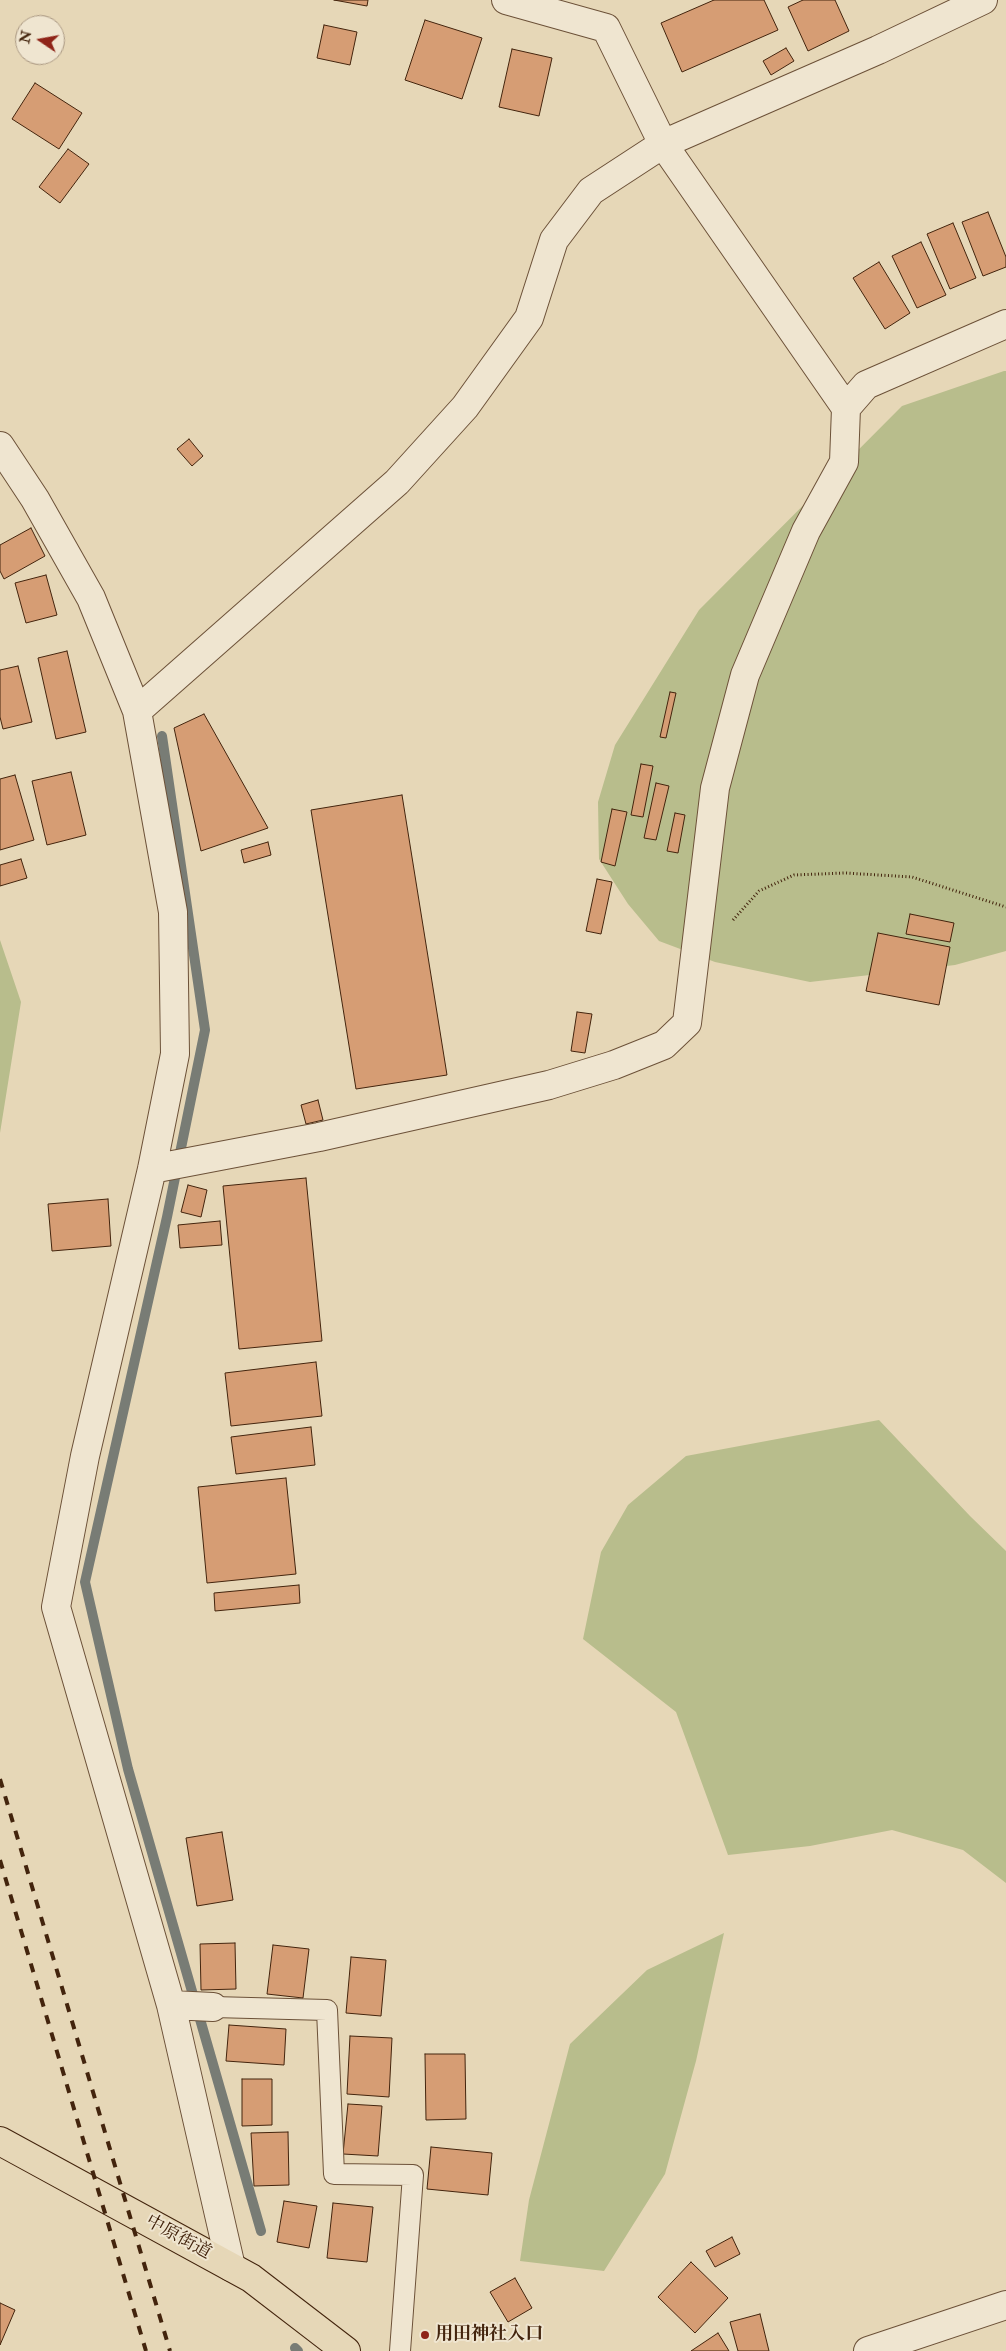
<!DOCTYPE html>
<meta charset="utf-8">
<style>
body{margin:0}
#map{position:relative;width:1006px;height:2351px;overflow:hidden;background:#e6d7b7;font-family:"IM FELL Double Pica",serif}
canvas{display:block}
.north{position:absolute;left:15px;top:15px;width:50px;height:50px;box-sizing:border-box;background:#efe5d0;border:1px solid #aa9882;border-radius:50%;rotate:282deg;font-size:14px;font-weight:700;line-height:20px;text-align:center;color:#43240d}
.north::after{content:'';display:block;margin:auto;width:18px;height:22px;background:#8f2418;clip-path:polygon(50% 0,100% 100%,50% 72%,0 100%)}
</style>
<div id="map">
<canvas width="1006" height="2351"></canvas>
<div class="north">N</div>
</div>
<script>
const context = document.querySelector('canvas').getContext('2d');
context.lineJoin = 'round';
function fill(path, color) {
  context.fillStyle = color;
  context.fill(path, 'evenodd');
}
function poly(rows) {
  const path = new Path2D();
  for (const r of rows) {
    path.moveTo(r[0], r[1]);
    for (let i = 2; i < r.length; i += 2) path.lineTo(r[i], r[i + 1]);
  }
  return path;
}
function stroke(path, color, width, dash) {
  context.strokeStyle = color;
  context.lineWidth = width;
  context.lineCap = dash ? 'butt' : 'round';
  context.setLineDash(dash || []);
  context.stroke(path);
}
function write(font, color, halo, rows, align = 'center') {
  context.font = font + ' "IM FELL Double Pica","Noto Serif JP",serif';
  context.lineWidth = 4;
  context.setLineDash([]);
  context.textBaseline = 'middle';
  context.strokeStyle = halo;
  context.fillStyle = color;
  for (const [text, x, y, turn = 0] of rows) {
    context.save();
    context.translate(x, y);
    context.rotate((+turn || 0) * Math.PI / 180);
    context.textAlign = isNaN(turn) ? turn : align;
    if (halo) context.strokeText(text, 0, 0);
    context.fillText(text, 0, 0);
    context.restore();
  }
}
const green = poly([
 [1004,371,1006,371,1006,951,955,965,810,982,715,962,659,941,628,904,599,859,598,802,615,745,699,610,902,406],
 [0,940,21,1002,0,1133],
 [879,1420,970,1516,1006,1551,1006,1883,963,1850,892,1830,810,1846,728,1855,676,1712,583,1639,601,1552,628,1505,686,1456],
 [724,1933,696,2061,665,2174,604,2271,520,2261,529,2200,570,2044,647,1970]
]);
const stream = poly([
 [162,736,205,1030,167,1217,85,1582,128,1769,261,2231],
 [295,2348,298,2351]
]);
const building = poly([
 [334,0,368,0,367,6,334,0],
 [714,0,764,0,778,30,682,72,661,23,714,0],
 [803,0,835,0,849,31,808,51,788,7,803,0],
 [425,20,482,38,462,99,405,80,425,20],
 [324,25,357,32,350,65,317,58,324,25],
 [786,48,794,61,771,75,763,61,786,48],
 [512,49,552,58,539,116,499,107,512,49],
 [35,83,82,113,59,149,12,119,35,83],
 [68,149,89,164,60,203,39,187,68,149],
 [988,212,1006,257,1006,267,983,276,962,222,988,212],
 [953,223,976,278,950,289,927,234,953,223],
 [921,242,946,295,917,308,892,256,921,242],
 [879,262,910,313,885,329,853,278,879,262],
 [189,439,203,456,192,466,177,449,189,439],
 [31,528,45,556,4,579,0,571,0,545,31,528],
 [46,575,57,615,26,623,15,583,46,575],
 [67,651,86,732,56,739,38,658,67,651],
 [18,666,32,722,3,729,0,717,0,670,18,666],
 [670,692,676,693,666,738,660,737,670,692],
 [204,714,268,828,201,851,174,728,204,714],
 [641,764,653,766,643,817,631,815,641,764],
 [71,772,86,835,47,845,32,781,71,772],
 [15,775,34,840,0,850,0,779,15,775],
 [656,783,669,786,656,840,644,838,656,783],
 [402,795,447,1075,356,1089,311,810,402,795],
 [612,809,627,812,615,866,601,862,612,809],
 [675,813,685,815,678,853,667,851,675,813],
 [268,842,271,855,244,863,241,850,268,842],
 [21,859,27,878,0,886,0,865,21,859],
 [597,879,612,882,601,934,586,931,597,879],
 [910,914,954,923,950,942,906,934,910,914],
 [878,933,950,947,939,1005,866,991,878,933],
 [577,1012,592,1014,585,1053,571,1051,577,1012],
 [318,1100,323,1120,306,1124,301,1105,318,1100],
 [306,1178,322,1341,239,1349,223,1186,306,1178],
 [188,1185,207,1190,201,1217,181,1212,188,1185],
 [108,1199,111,1246,52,1251,48,1204,108,1199],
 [220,1221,222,1245,180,1248,178,1225,220,1221],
 [316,1362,322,1416,231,1426,225,1373,316,1362],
 [311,1427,315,1465,236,1474,231,1437,311,1427],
 [286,1478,296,1574,207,1583,198,1487,286,1478],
 [299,1585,300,1603,215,1611,214,1593,299,1585],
 [222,1832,233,1900,197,1906,186,1838,222,1832],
 [235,1943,236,1989,201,1990,200,1944,235,1943],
 [273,1945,309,1949,303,1998,267,1994,273,1945],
 [351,1957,386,1960,381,2016,346,2013,351,1957],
 [229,2025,286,2029,284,2065,226,2061,229,2025],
 [350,2036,392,2038,389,2097,347,2094,350,2036],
 [425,2054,465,2054,466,2119,426,2120,425,2054],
 [242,2079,272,2079,272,2125,242,2126,242,2079],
 [348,2104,382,2106,378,2156,343,2154,348,2104],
 [288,2132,289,2185,254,2186,251,2133,288,2132],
 [431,2147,492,2153,488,2195,427,2189,431,2147],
 [284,2201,317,2206,309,2248,277,2242,284,2201],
 [333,2203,373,2207,367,2262,327,2258,333,2203],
 [732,2237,740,2254,715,2267,706,2251,732,2237],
 [691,2262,728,2298,695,2333,658,2297,691,2262],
 [515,2278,532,2308,508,2322,490,2292,515,2278],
 [0,2303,15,2310,0,2345,0,2303],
 [760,2314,769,2351,738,2351,730,2322,760,2314],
 [718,2333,729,2351,691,2351,718,2333]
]);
const path = poly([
 [733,920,759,891,794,875,845,873,912,877,1006,907]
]);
const service = poly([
 [213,2007,327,2010,334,2174,413,2175,400,2351]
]);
const minor = poly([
 [506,0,606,28,663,144,846,408],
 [0,446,35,499,91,598,137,711,173,912,175,1054,152,1169,85,1456,56,1607,171,2005,231,2267],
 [137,711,397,482,465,407,529,318,554,240,591,191,663,144,878,50,983,0],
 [152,1169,319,1137,549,1085,614,1065,664,1045,687,1023,715,788,745,675,806,531,844,462,846,408,866,385,1006,324],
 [171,2005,213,2007],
 [868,2351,1006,2305]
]);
const primary = poly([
 [0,2141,251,2278,346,2351]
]);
const rail = poly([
 [0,1779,170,2351],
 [0,1860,146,2351]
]);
const markers = [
 [425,2335,5,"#8f2418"]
];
const streetNames = [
 ["中原街道",178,2238,29]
];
const poiNames = [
 ["用田神社入口",435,2335]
];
fill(green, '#b8bd8c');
stroke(stream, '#787c75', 10);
fill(building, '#d69d74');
stroke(building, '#43240d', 1);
stroke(service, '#6c5138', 22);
stroke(minor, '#6c5138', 30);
stroke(primary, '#43240d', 30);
stroke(path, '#43240d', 3, [1, 2.5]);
stroke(service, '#efe5d0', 20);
stroke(minor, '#efe5d0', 28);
stroke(primary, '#e6d7b7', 28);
stroke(rail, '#43240d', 4, [9, 9]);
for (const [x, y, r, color] of markers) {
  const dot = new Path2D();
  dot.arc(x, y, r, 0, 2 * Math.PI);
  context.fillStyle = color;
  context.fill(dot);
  stroke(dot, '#efe5d0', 2);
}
write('18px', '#43240d', '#efe5d0', streetNames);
write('bold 18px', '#43240d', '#efe5d0', poiNames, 'left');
</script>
